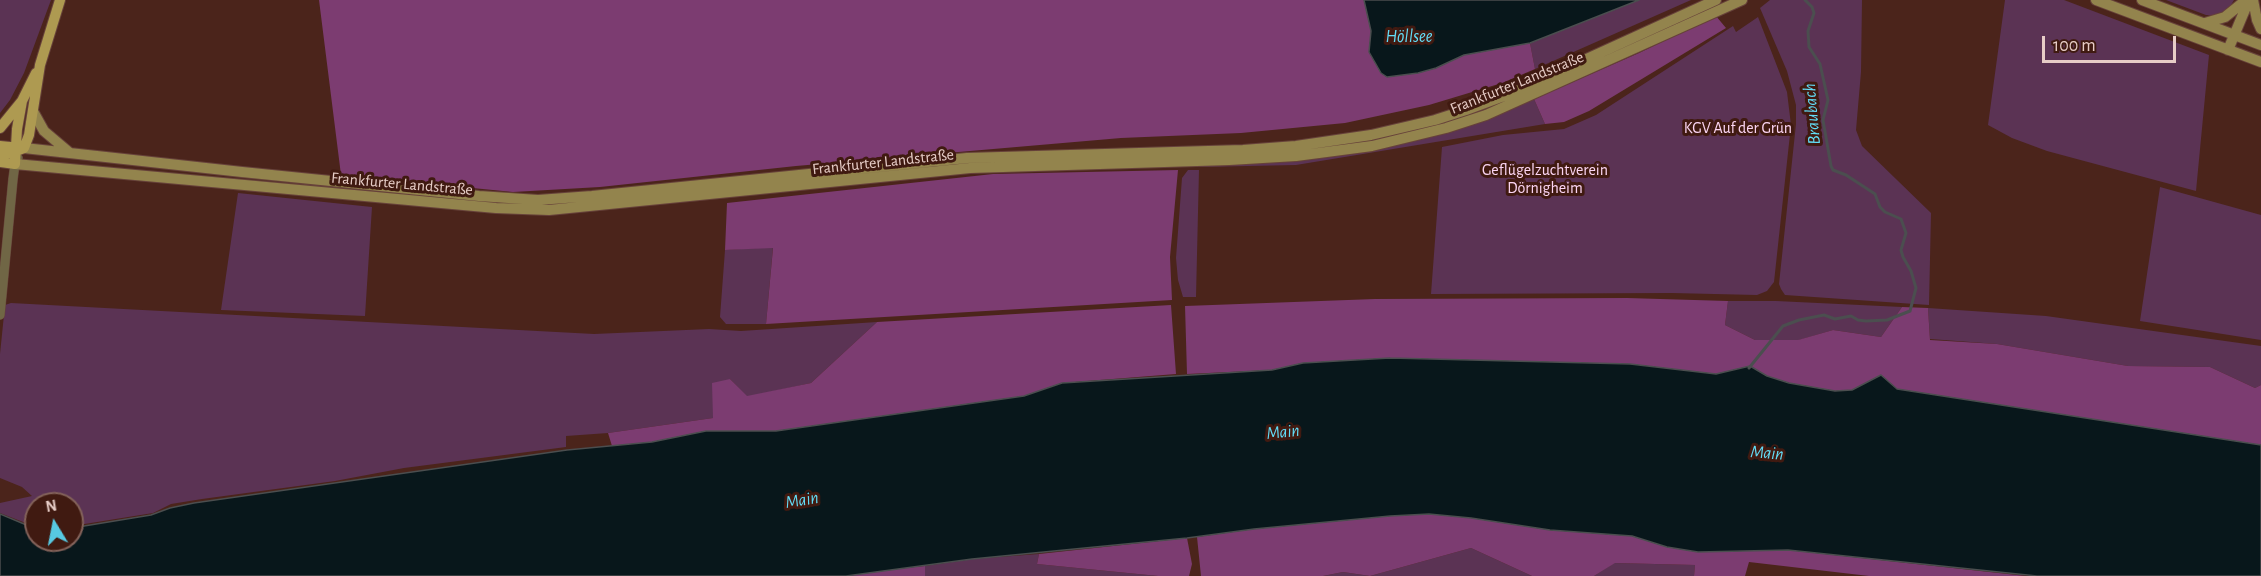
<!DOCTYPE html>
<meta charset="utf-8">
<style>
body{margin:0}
#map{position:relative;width:2261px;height:576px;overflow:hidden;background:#4b241b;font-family:"Alegreya Sans",sans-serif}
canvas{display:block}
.north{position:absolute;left:24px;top:492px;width:60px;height:60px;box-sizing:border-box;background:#401a11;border:2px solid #83625a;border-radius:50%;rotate:350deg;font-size:16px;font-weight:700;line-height:24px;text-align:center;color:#e7cdc7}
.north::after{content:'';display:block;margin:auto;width:21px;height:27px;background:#57c9e2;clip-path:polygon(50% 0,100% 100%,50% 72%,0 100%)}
.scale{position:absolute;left:2042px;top:36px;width:134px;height:27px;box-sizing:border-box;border:3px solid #e7cdc7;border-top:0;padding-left:8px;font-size:18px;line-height:21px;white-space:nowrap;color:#e7cdc7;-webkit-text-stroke:4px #401a11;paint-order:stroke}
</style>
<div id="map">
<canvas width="2261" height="576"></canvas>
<div class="north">N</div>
<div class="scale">100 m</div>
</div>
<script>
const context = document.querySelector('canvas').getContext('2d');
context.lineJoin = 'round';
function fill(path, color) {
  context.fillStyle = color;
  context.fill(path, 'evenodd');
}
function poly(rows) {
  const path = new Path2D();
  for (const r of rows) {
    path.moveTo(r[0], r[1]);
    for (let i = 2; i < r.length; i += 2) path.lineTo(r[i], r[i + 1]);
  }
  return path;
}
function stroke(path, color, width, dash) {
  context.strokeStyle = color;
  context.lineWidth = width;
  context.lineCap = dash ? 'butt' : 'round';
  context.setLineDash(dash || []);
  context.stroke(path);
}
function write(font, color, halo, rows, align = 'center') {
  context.font = font + ' "Alegreya Sans",sans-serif';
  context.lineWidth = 6;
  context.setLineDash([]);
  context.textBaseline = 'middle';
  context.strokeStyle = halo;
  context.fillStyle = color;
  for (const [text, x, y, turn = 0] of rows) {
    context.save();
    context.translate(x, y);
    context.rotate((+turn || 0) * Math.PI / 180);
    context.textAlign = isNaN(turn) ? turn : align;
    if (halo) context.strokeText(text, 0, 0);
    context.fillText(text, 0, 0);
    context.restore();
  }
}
const green = poly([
 [0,0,51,0,24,73,10,100,0,113],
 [1639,0,1691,0,1535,69,1530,43],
 [1770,0,1862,0,1861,72,1856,130,1862,146,1931,213,1929,305,1785,295,1781,289,1779,284,1796,124,1796,105,1787,71,1760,8],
 [2005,0,2064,0,2209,55,2196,191,2047,151,2012,138,1988,125],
 [2166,0,2234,0,2231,5,2218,16,2206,15],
 [1758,17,1787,92,1791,125,1774,282,1767,291,1757,295,1672,293,1431,294,1442,147,1503,135,1564,129,1596,115,1733,26,1736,32],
 [1534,99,1545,124,1296,165,1199,167,1201,164,1330,155],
 [1188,170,1199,170,1196,297,1183,297,1178,280,1176,258,1182,178],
 [2160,187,2261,215,2261,340,2140,321],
 [238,193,372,207,365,316,221,310],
 [773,247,766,324,726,324,720,317,725,250],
 [1728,301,1776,301,1902,307,1881,337,1833,330,1799,340,1755,340,1725,325],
 [11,303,594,334,709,329,741,331,877,322,811,383,747,397,730,379,713,418,608,433,566,436,566,447,404,468,335,481,202,499,171,504,153,513,72,526,72,504,36,504,36,527,0,513,0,503,32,496,22,487,0,478,0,354,5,305],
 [1928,308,2046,316,2261,346,2261,385,2255,388,2210,367,2128,366,1997,344,1930,339],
 [1471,548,1532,576,1323,576,1343,572,1370,576],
 [1039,554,1037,564,1158,576,925,576,925,566,972,559],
 [1614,563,1695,565,1694,576,1594,576]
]);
const forest = poly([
 [319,0,1364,0,1371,31,1369,52,1381,73,1387,77,1418,73,1436,68,1464,55,1530,43,1535,69,1502,83,1429,105,1345,123,1241,133,1121,138,796,166,600,187,513,192,341,175],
 [1716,16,1726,28,1589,111,1564,122,1545,124,1534,99,1639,53],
 [1178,170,1170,257,1172,300,766,324,773,248,725,250,727,203,993,174],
 [1627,298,1728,301,1725,325,1755,340,1798,340,1833,330,1881,337,1902,307,1928,308,1930,340,1997,344,2128,366,2210,367,2255,388,2261,385,2261,445,1897,389,1881,375,1852,390,1835,391,1789,383,1767,376,1750,366,1716,374,1630,364,1390,358,1303,363,1272,370,1187,374,1185,306,1375,299],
 [1171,305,1176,374,1062,383,1024,396,776,431,706,431,652,442,612,446,608,433,713,418,712,383,730,379,747,396,811,383,877,322],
 [1429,514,1471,518,1550,530,1632,536,1667,547,1698,552,1788,550,2026,576,1869,576,1749,562,1745,576,1694,576,1695,565,1615,563,1594,576,1532,576,1471,548,1370,576,1343,572,1323,576,1201,576,1197,537,1254,529,1390,516],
 [1187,538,1192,564,1189,576,1158,576,1037,564,1039,554],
 [925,566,925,576,846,576,884,570]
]);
const water = poly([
 [1364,0,1639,0,1530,43,1464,55,1436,68,1418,73,1387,77,1381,73,1369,52,1371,31,1364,0],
 [1390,358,1630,364,1716,374,1750,366,1767,376,1789,383,1835,391,1852,390,1881,375,1897,389,2261,445,2261,576,2037,576,1788,550,1698,552,1667,547,1632,536,1550,530,1471,518,1429,514,1390,516,1254,529,1187,538,972,559,846,576,0,576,0,514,36,529,36,540,72,540,72,528,151,515,170,508,194,503,567,450,652,442,706,431,776,431,1024,396,1062,383,1272,370,1303,363,1390,358]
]);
const stream = poly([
 [1749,368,1783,326,1799,320,1824,315,1835,319,1851,316,1858,320,1866,321,1887,320,1910,311,1916,288,1911,271,1903,257,1901,250,1906,233,1901,219,1885,212,1880,207,1875,194,1846,175,1833,170,1831,166,1823,120,1828,100,1820,64,1809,47,1808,31,1814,13,1812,7,1805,0]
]);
const tertiary = poly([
 [0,315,13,179,15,164,18,158]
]);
const secondary = poly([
 [2096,0,2261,62],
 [2142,0,2261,45],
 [2253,0,2257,20,2261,29],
 [2205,23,2225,17,2246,0],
 [2228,50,2249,0],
 [34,113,44,131,70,153],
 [24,148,242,172,479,196,538,200,592,196,967,158,1243,150,1296,146,1371,135,1435,120,1466,110,1512,93,1716,0],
 [15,164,496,208,549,210,970,168,1229,160,1296,156,1372,146,1446,128,1486,115,1742,0]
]);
const primary = poly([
 [0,128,22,101,36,73],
 [0,146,20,148],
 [0,153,11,153,24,148,29,135,40,65,60,0],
 [0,162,15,164,17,129,22,101]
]);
const streetNames = [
 ["Frankfurter Landstraße",1517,83,-22],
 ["Frankfurter Landstraße",883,162,-6],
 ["Frankfurter Landstraße",402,184,5]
];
const parkNames = [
 ["KGV Auf der Grün",1738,128],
 ["Geflügelzuchtverein",1545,170],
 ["Dörnigheim",1545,188]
];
const waterNames = [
 ["Höllsee",1409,37],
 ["Braubach",1812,114,-95],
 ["Main",1283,432,-6],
 ["Main",1767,453,5],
 ["Main",802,500,-9]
];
fill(green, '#5b3354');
fill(forest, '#7c3c71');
fill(water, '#08171b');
stroke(water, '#4b4e4f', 1.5);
stroke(stream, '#4b4e4f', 3);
stroke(tertiary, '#67423a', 10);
stroke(secondary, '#67423a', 12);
stroke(primary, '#67423a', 12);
stroke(tertiary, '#706645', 9);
stroke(secondary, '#93844d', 10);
stroke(primary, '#ae9a51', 10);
write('16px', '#e7cdc7', '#401a11', streetNames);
write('16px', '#fbd5f3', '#401a11', parkNames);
write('italic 18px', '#62ddf7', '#401a11', waterNames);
</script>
